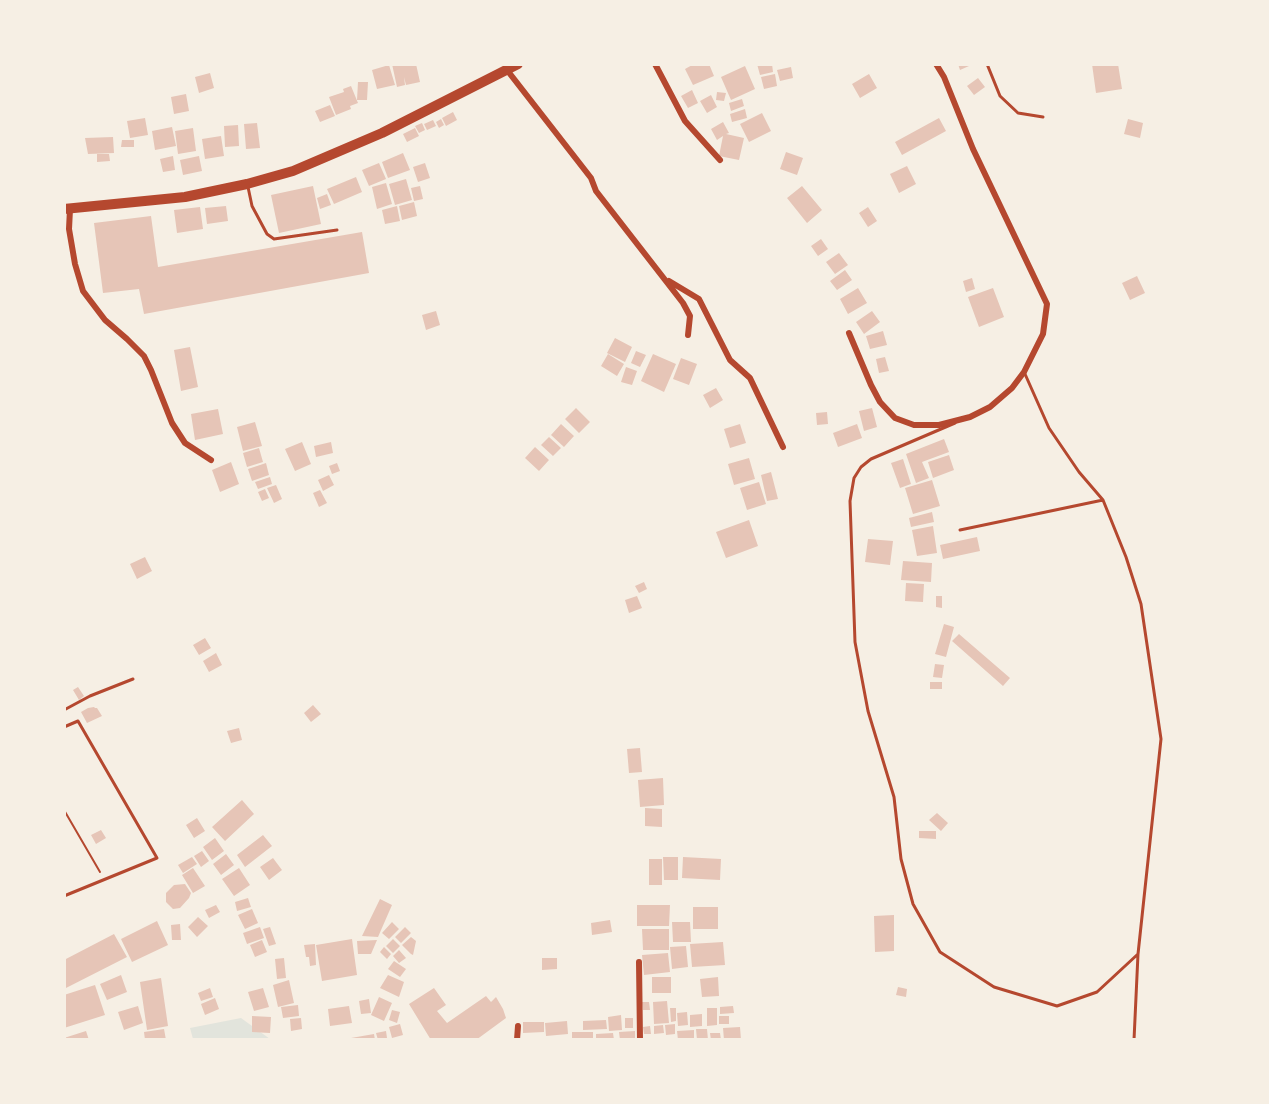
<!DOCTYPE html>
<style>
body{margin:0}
#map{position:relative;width:1269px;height:1104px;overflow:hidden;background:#f6efe4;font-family:Poppins,sans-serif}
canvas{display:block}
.frame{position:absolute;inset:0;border:66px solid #f6efe4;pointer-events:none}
</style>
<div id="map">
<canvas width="1269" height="1104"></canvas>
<div class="frame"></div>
</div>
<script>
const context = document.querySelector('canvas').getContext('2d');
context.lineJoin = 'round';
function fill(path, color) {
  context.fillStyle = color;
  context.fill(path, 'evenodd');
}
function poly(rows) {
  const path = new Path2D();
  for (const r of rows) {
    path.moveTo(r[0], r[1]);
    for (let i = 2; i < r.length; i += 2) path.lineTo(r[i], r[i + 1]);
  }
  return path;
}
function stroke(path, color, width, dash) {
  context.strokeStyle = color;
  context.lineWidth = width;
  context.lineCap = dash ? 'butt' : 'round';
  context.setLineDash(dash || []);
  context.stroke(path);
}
const green = poly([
 [241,1018,270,1039,193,1039,190,1028]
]);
const building = poly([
 [392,64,416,64,420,82,406,85,404,77,405,85,397,87],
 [694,64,709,64,714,76,693,85,685,69],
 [757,64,772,64,773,72,760,75],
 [958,64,969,64,969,66,960,70],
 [1092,64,1118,64,1122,89,1096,93],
 [389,65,395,85,377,89,372,70],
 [745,66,755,89,731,100,721,77],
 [791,67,793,78,780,81,777,70],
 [210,73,214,88,199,93,195,77],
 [775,74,777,86,764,89,761,77],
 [869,74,877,88,860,98,852,84],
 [978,78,985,87,974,95,967,86],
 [358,82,368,82,367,100,357,100],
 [351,86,358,103,350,106,351,109,336,115,329,97,344,92,343,89],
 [692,90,698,103,688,108,681,96],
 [717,92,726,93,724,101,716,100],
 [186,94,189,111,174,114,171,97],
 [711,95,717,107,707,113,700,101],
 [742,99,744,106,731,111,729,103],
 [330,105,335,116,320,122,315,111],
 [745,109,747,118,732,122,730,114],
 [453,112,457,120,446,126,442,118],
 [762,113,771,131,749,142,740,124],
 [145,118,148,135,130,138,127,121],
 [939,118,946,131,902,155,895,142],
 [441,119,444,125,439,128,436,122],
 [1128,119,1143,123,1140,138,1124,134],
 [433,120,436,126,427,130,424,124],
 [723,122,729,133,726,134,744,138,739,160,719,156,723,136,717,140,711,129],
 [257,123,260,148,246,149,244,124],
 [422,123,425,130,419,133,415,126],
 [238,125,239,146,225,147,224,126],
 [172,127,176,146,155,150,152,131],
 [193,128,196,151,178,154,175,131],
 [415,128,419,136,407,142,403,134],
 [221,136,224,156,205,159,202,139],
 [113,137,114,153,88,154,85,138],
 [122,140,134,140,134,147,121,147],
 [786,152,803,158,797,175,780,169],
 [403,153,410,170,388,178,382,162],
 [97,154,109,154,110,161,97,162],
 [173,156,175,170,163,172,160,159],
 [199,156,202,171,183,175,180,160],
 [379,163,386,179,369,186,362,170],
 [425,163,430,178,418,182,413,167],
 [907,166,916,184,899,193,890,174],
 [356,177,362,192,334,204,327,189],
 [406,179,412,200,395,205,389,184],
 [386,183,392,204,377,209,372,187],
 [313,186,321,224,279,233,271,195],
 [420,186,423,199,414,201,411,188],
 [802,186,822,210,807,223,787,198],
 [327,194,331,205,320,209,317,198],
 [414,202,417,216,402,220,399,206],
 [226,206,228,221,207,224,205,208],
 [397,206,400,221,385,224,382,210],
 [200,207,203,229,177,233,174,210],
 [868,207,877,221,868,227,859,213],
 [151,216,158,267,362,232,369,273,144,314,139,289,103,293,94,223],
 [821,239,828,249,818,256,811,246],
 [839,253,848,265,835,274,826,262],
 [845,270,852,280,837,290,830,281],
 [1137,276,1145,293,1130,300,1122,283],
 [972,278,975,289,966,292,963,281],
 [858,288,867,303,848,314,840,299],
 [993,288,1004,317,979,327,968,297],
 [436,311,440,325,426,330,422,315],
 [872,311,880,322,864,334,856,322],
 [883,331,887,345,870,349,866,336],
 [615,338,632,347,625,362,607,353],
 [190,347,198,387,181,391,174,350],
 [636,351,646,355,640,367,631,363],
 [608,354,624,364,617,376,601,366],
 [653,354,676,364,664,392,641,381],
 [885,357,889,371,879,373,876,359],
 [681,358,697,364,689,385,673,379],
 [626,367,637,371,632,385,621,382],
 [716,388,723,400,710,408,703,395],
 [576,408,590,422,579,433,565,419],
 [872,408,877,427,864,431,859,411],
 [218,409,223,434,195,440,191,414],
 [827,412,828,424,817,425,816,413],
 [255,422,262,446,243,451,237,427],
 [561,424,574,436,564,447,551,435],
 [740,424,746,443,730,448,724,429],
 [857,424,862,438,838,447,833,433],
 [549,437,561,448,553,456,541,445],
 [944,439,949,452,922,462,929,478,916,483,906,454],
 [302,442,311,464,295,471,285,449],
 [331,442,333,453,316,457,314,446],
 [535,447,549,460,539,471,525,458],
 [259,448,263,462,247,467,243,453],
 [949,455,954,470,933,478,928,462],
 [749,458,755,479,734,485,728,464],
 [903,459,911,484,900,488,891,463],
 [231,462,239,484,220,492,212,470],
 [266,463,269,475,252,481,248,469],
 [337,463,340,471,332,474,329,466],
 [771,472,778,499,767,501,761,475],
 [329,475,334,485,323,491,318,480],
 [270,477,272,484,258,489,255,482],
 [932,480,940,506,913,514,905,488],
 [759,482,766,504,747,510,740,488],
 [276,485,282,499,274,503,267,488],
 [265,489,269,498,262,501,258,492],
 [320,490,327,503,319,507,313,493],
 [932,512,934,522,911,527,909,518],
 [749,520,758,546,726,558,716,532],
 [933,526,937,553,917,556,912,530],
 [977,537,980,551,943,559,940,545],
 [868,539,893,541,890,565,865,562],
 [145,557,152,571,137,579,130,564],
 [903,561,932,563,931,582,901,580],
 [644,582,647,589,639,593,635,586],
 [906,583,924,584,923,602,905,601],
 [637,596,642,608,629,613,625,600],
 [936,596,942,596,942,608,936,607],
 [944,624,954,627,946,657,935,654],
 [959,634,1010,678,1003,686,952,641],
 [205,638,211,648,199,655,193,645],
 [216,653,222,665,209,672,203,661],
 [935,664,944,665,942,678,933,677],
 [930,682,942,682,942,689,930,689],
 [78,687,84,696,79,700,73,690],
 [313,705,321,714,311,722,304,713],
 [94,707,95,708,97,708,102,716,87,723,81,712,88,708],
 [239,728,242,740,231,743,227,731],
 [640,748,642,772,629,773,627,749],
 [663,778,664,805,640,807,638,780],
 [242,800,254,814,225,841,212,827],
 [645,808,662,809,662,827,645,826],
 [937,813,948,823,941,831,929,820],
 [197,818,205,831,194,838,186,825],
 [101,830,106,838,96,844,91,835],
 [919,831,936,831,936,839,919,838],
 [263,835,272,846,245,867,237,855],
 [215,838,224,851,212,860,203,847],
 [202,851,209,861,201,867,194,856],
 [226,854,234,865,221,875,213,864],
 [192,857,197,864,183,873,178,865],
 [663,857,678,857,678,880,664,880],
 [683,857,721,859,720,880,682,878],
 [273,858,282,870,269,880,260,867],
 [649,859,662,859,662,885,649,885],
 [193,868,205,886,193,893,182,875],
 [239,868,250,885,234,896,222,879],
 [185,884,191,893,189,898,180,908,173,909,166,902,166,893,174,885],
 [248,898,251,907,237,911,235,902],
 [380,899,392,905,378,937,362,936],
 [216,905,220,912,209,918,205,910],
 [637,905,670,905,669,926,637,926],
 [693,907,718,907,718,929,693,929],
 [252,909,258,923,245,929,238,915],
 [894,915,894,951,875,952,874,916],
 [198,917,208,926,197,937,188,927],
 [610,920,612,932,592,935,591,923],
 [157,921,168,945,132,962,121,939],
 [392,922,399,929,389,939,382,933],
 [672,922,690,922,691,942,673,942],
 [180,924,181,940,172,940,171,925],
 [260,927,264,938,247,944,243,933],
 [270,927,276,944,269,946,263,929],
 [405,927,411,933,401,943,395,937],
 [642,929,669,929,669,950,643,950],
 [114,934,127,957,64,989,64,960],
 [411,937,416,941,413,955,411,954,402,945],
 [352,939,357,975,322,981,316,945],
 [393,939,400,946,393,953,386,946],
 [262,940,267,952,255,957,250,945],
 [377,940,371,954,358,954,357,941],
 [723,942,725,965,692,967,690,944],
 [315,944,316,965,310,966,309,957,306,957,304,945],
 [686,946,688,967,672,969,670,947],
 [384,947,391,954,387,959,380,952],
 [399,950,406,958,399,963,393,956],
 [668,953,670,972,644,975,642,955],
 [284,958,286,978,277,979,275,959],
 [542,958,557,958,557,969,542,970],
 [394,961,406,969,400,977,388,969],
 [121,975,127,992,107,1000,100,984],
 [388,975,404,982,399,997,380,988],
 [652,977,671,977,671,993,652,993],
 [718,977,719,996,702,997,700,979],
 [161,978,168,1026,147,1030,140,982],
 [289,980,294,1003,278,1007,273,985],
 [95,985,105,1015,64,1028,64,995],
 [898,987,907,989,906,997,896,995],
 [210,988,213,997,201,1001,198,993],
 [263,988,269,1007,254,1011,248,992],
 [434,988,446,1005,437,1011,447,1023,486,996,491,1002,496,997,503,1009,506,1018,476,1040,431,1040,409,1004],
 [379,997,392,1003,384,1021,371,1015],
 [215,998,219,1009,205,1015,201,1004],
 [369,999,371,1013,361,1014,359,1001],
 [667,1001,669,1023,654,1024,653,1002],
 [642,1002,649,1002,650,1010,643,1010],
 [298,1005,299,1016,283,1018,281,1007],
 [138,1006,143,1023,124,1030,118,1012],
 [349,1006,352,1023,330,1026,328,1009],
 [733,1006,734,1013,720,1014,720,1007],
 [670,1008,676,1008,676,1021,671,1022],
 [707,1008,717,1008,717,1025,707,1026],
 [392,1010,400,1012,397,1023,389,1020],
 [687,1012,688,1025,678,1026,677,1013],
 [702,1014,702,1026,690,1027,690,1015],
 [621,1015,622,1030,609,1031,608,1017],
 [252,1016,271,1017,270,1033,252,1032],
 [719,1016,729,1016,729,1024,719,1024],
 [301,1018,302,1029,291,1031,290,1019],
 [625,1018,633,1018,633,1028,625,1028],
 [606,1020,607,1029,583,1030,583,1021],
 [567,1021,568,1034,546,1036,545,1023],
 [523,1022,544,1022,544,1032,523,1033],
 [400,1024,403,1035,392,1038,389,1027],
 [675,1024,675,1034,666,1035,665,1025],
 [663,1025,664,1033,654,1034,654,1026],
 [650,1026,651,1034,644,1034,643,1027],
 [740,1027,741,1040,724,1040,723,1028],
 [164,1029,166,1040,145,1040,144,1032],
 [696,1029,707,1029,708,1040,697,1040],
 [694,1030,694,1040,678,1040,677,1031],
 [86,1031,89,1040,64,1040,64,1038],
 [386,1031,387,1038,378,1040,376,1033],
 [635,1031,635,1040,620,1040,619,1032],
 [572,1032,593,1032,593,1040,572,1040],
 [613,1033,614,1040,596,1040,596,1034],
 [710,1033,720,1033,721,1040,711,1040],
 [374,1034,375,1040,351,1040,351,1038]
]);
const path = poly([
 [64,810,100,872]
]);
const service = poly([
 [987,64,1000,96,1018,113,1043,117],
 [248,187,252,206,267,234,274,239,337,230],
 [1025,374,1049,428,1079,472,1103,500,1126,557,1141,604,1161,739,1138,954,1134,1040],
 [955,423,871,459,861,467,854,478,850,501,855,642,868,711,894,797,901,859,913,904,940,952,994,987,1057,1006,1097,992,1138,954],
 [960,530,1103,500],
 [64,710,90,696,133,679],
 [64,727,78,721,157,858,64,896]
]);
const minor = poly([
 [655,64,685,121,720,160],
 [507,70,591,178,596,191,683,303,690,316,688,335],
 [70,209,69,229,75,264,83,291,105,320,127,339,144,356,151,370,172,423,185,443,211,460],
 [669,281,699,299,730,360,750,378,783,447],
 [849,333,871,385,880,402,895,418,914,425,939,425,970,417,990,407,1012,388,1024,372,1043,334,1047,304,973,149,944,77,936,64],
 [639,962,640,1040],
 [517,1040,518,1026]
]);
const trunk = poly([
 [64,209,185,197,247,184,293,171,382,133,518,64]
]);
fill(green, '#e2e4dc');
fill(building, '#e6c5b7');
stroke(path, '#b5482f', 2);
stroke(service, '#b5482f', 3);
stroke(minor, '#b5482f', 6);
stroke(trunk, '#b5482f', 10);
</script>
